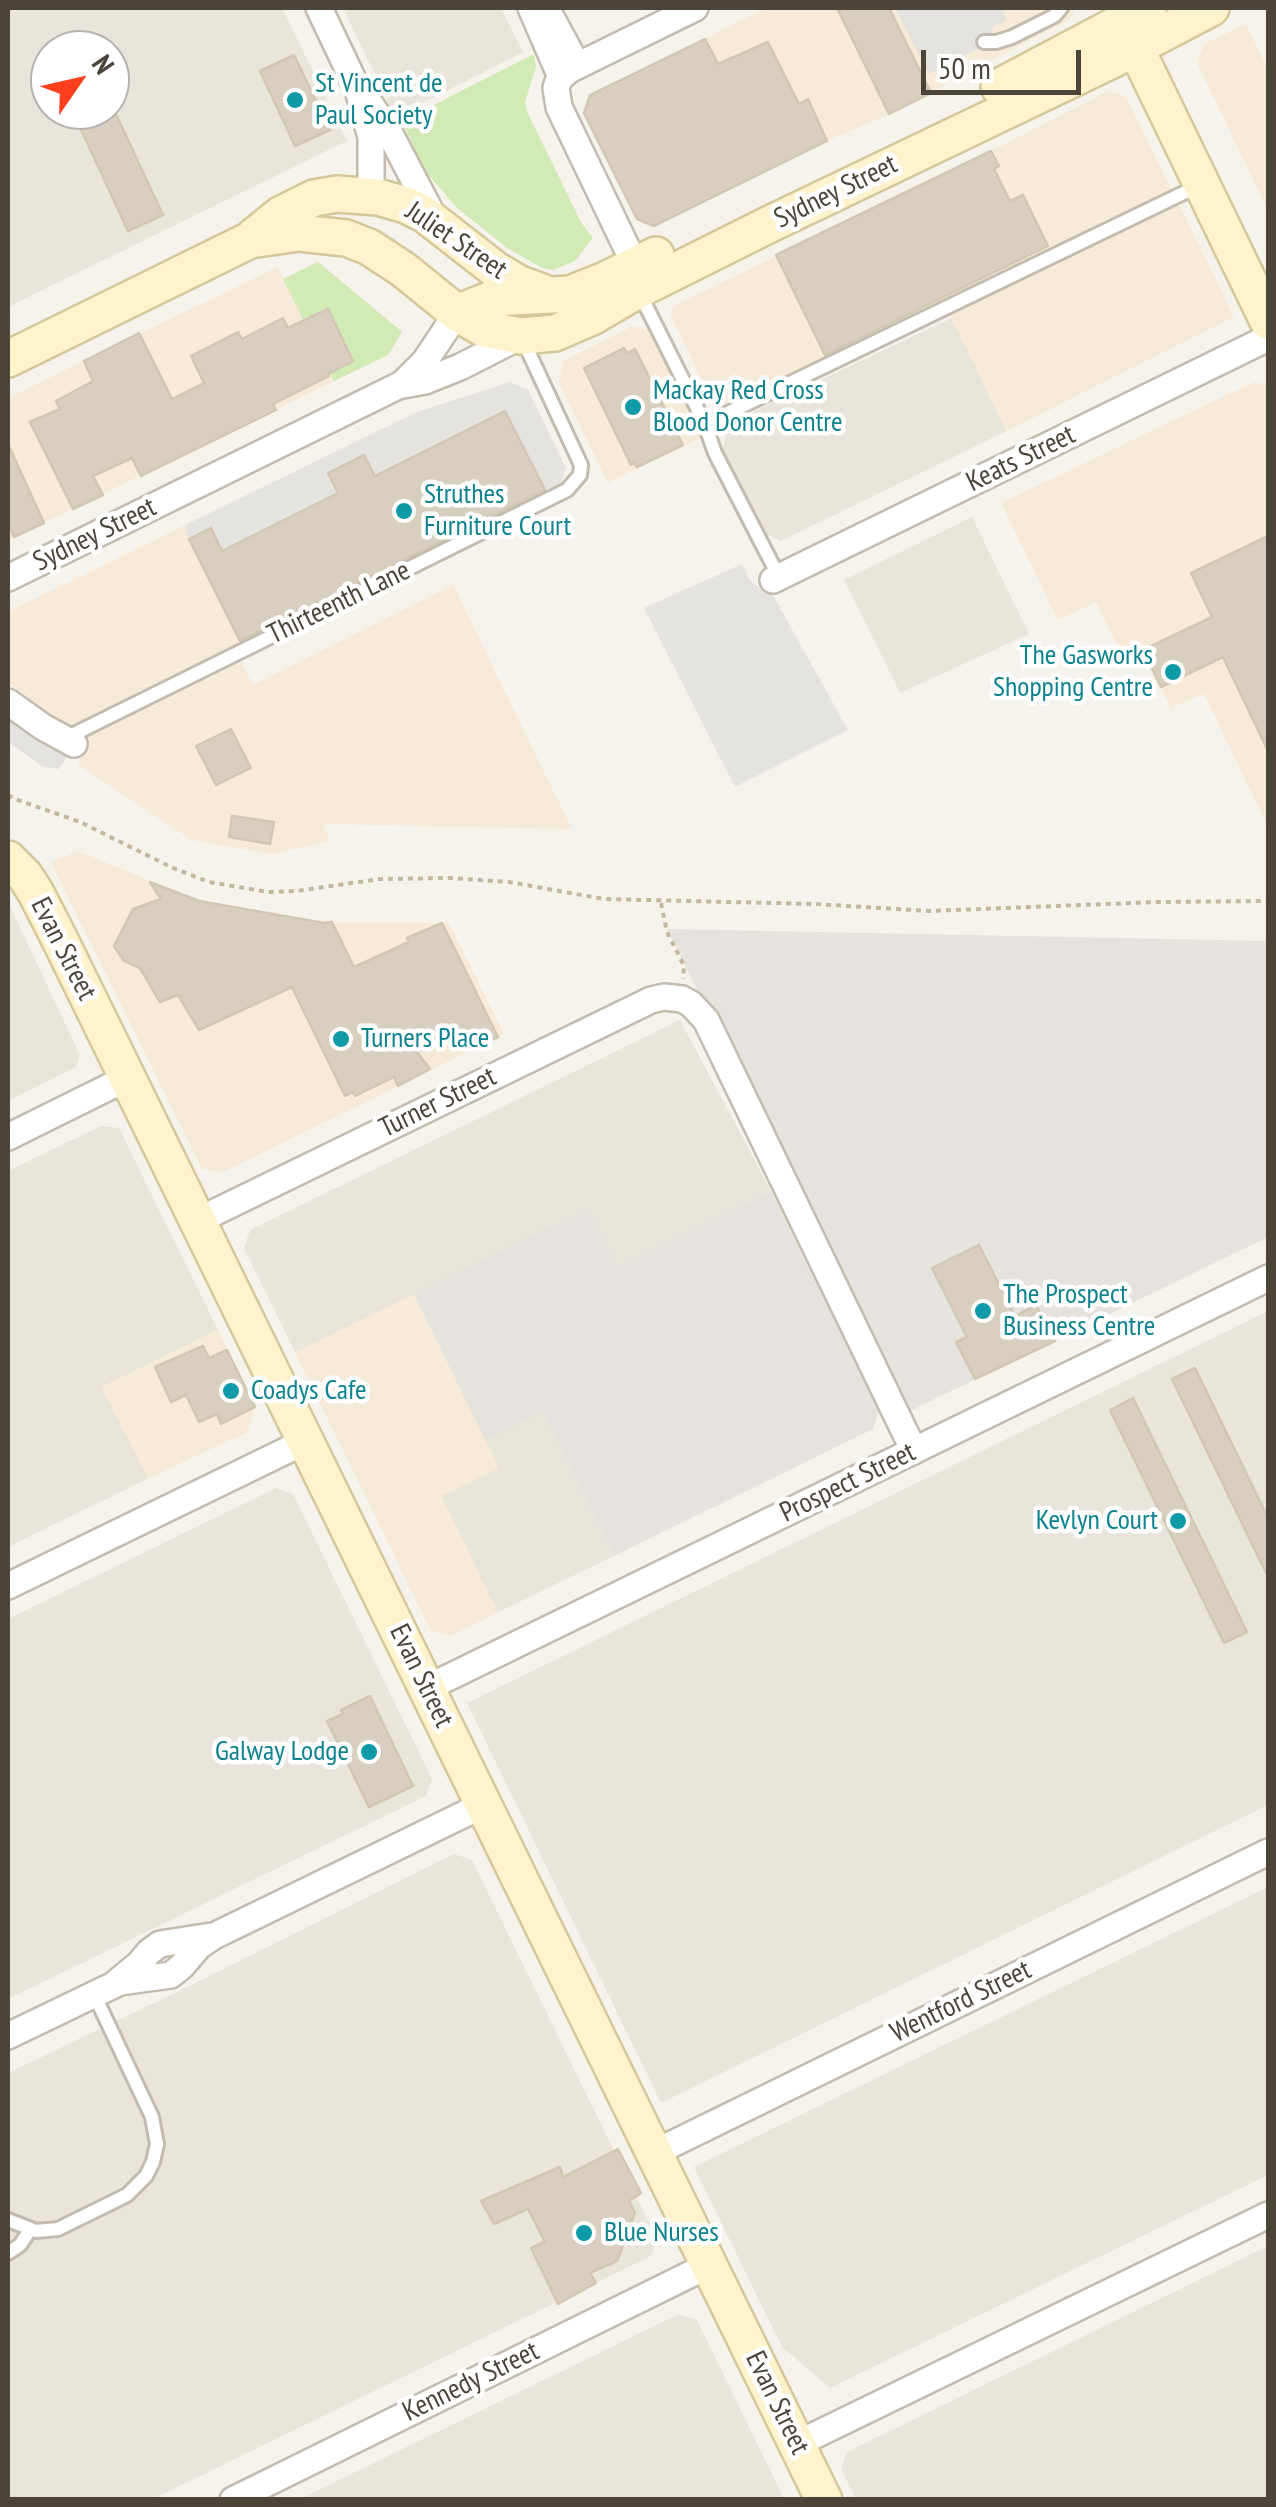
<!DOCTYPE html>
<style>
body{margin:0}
#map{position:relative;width:1276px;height:2507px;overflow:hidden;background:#f6f3ec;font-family:"PT Sans Narrow",sans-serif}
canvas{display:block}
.frame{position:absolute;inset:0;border:10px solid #4b4439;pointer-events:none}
.north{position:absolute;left:30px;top:30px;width:100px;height:100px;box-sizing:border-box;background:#fff;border:2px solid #b7b4b0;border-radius:50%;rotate:56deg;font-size:28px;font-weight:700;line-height:40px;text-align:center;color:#4b4439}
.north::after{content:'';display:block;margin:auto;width:35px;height:45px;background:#fc3f1d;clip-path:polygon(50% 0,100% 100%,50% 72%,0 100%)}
.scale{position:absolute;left:921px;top:50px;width:160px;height:45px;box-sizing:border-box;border:5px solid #4b4439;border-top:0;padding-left:12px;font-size:30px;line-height:35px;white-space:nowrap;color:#4b4439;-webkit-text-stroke:8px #fff;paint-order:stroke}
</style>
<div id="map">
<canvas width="1276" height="2507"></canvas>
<div class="frame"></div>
<div class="north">N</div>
<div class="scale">50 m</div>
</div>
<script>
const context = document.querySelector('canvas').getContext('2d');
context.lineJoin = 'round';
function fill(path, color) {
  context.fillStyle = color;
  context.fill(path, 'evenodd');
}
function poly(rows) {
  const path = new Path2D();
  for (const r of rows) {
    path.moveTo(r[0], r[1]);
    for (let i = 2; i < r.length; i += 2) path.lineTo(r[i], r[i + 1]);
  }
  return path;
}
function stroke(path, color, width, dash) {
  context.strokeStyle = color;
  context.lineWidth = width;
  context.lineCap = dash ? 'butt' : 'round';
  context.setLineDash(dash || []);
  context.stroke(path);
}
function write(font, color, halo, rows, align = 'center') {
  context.font = font + ' "PT Sans Narrow",sans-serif';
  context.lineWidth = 9;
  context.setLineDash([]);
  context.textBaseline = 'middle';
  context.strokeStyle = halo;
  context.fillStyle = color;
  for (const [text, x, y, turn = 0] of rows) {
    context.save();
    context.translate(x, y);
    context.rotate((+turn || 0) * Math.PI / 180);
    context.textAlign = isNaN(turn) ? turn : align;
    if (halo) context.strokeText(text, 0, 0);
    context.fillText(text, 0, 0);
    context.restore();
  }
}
const residential = poly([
 [8,8,282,8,347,141,8,307],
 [50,50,110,50,110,110,50,110],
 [343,8,501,8,523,52,395,117],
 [952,318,1007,431,781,541,764,533,720,447,724,445,729,423],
 [972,517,1029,634,900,693,844,580],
 [8,902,80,1055,76,1067,8,1101],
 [680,1020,771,1191,616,1267,588,1210,543,1410,614,1556,455,1633,431,1630,244,1248,250,1230],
 [101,1126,119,1128,218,1330,102,1388,190,1458,8,1547,8,1171],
 [1268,1311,1268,1805,661,2103,467,1703],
 [276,1488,293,1494,432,1779,426,1796,8,1999,8,1619],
 [454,1854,472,1860,657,2239,651,2256,153,2499,8,2500,8,2073,179,1991],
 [1268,1887,1268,2175,830,2388,782,2347,694,2167],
 [1268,2246,1268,2499,856,2499,841,2469,847,2452],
 [679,2314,697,2320,784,2499,300,2499]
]);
const commercial = poly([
 [767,8,1073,8,1073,15,1063,23,889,114,827,141,654,226,637,219,584,113,590,95],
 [1246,24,1268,70,1268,210,1197,63,1204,44],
 [1109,91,1126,97,1234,317,1007,431,942,300,716,409,670,314,674,306,991,151],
 [318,262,402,332,388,355,8,540,8,398,277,267,284,279],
 [633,326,649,330,702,437,608,483,559,382,563,361],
 [1254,382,1268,385,1268,826,1204,694,1171,708,1143,651,1124,659,1096,602,1058,620,1001,503],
 [185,525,241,642,67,727,8,682,8,612],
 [453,585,572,829,323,824,330,841,271,854,192,840,78,765,88,737,241,662,253,685],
 [78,851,199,901,323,923,449,923,504,1034,223,1172,202,1169,51,862],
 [414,1294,499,1468,441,1496,498,1612,449,1636,431,1630,295,1352],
 [218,1330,255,1407,248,1432,148,1478,101,1387]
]);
const industrial = poly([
 [667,929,1268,941,1268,1237,904,1414],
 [771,1191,879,1411,873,1429,614,1556,543,1411,485,1439,414,1294,588,1209,617,1266]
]);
const green = poly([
 [534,54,536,67,525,102,528,114,582,224,593,238,575,261,553,270,542,268,507,248,456,207,425,171,402,121],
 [318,262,402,332,388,355,334,381,283,279]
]);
const parking = poly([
 [895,8,1001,8,1007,20,993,27,988,44,929,74],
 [510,382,528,390,566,468,560,485,545,490,505,411,375,476,364,455,329,473,338,493,222,551,211,529,189,539,185,525,417,412],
 [742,564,751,582,774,597,848,730,735,787,644,608],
 [8,702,74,744,59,769,44,767,8,742]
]);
const building = poly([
 [837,8,889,8,931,93,889,114,837,8],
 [705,39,718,64,768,42,799,104,808,99,827,141,654,226,637,219,584,113,590,95,705,39],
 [294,55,330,130,295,146,260,71,294,55],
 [72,110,114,110,163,215,128,231,72,110],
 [991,151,999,166,994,169,1010,201,1023,195,1048,246,825,355,776,255,991,151],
 [328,309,353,361,328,374,329,376,273,404,276,410,141,476,132,458,93,476,103,495,73,509,30,422,60,409,56,401,93,381,84,361,139,333,172,399,204,383,191,356,238,332,242,339,283,318,288,328,328,309],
 [624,348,627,353,635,349,683,445,637,467,634,463,631,465,584,368,624,348],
 [505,411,545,490,240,641,189,539,211,528,222,551,338,493,328,473,364,455,375,476,505,411],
 [8,444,44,523,14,537,8,522,8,444],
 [1268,536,1268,751,1223,657,1161,687,1143,650,1212,617,1191,573,1268,536],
 [231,729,251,768,216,785,196,746,231,729],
 [232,816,274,822,270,844,229,837,232,816],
 [150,882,199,901,324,923,332,922,354,967,409,942,407,938,442,923,498,1037,476,1047,466,1029,417,1052,430,1069,398,1086,394,1077,355,1096,353,1092,345,1096,292,987,199,1030,178,995,160,1002,140,968,124,961,114,946,133,909,161,899,150,882],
 [979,1245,1015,1316,1036,1305,1055,1341,975,1379,956,1342,967,1337,932,1268,979,1245],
 [203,1346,209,1358,227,1350,255,1407,221,1424,217,1414,199,1422,186,1395,171,1402,155,1367,203,1346],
 [1195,1368,1268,1518,1268,1577,1172,1379,1195,1368],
 [1133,1398,1247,1632,1224,1643,1110,1410,1133,1398],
 [370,1696,413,1786,369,1807,327,1721,343,1714,341,1710,370,1696],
 [618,2149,641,2193,629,2201,635,2213,617,2261,590,2273,596,2283,558,2304,531,2248,545,2242,528,2209,494,2224,481,2201,560,2167,563,2177,618,2149]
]);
const path = poly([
 [8,795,15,799,80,822,173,868,209,882,268,892,296,891,380,879,451,878,509,882,604,899,815,904,930,911,1157,902,1268,901],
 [661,903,667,932,684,966,683,979]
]);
const lane = poly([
 [984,42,996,42,1012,37,1054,16,1061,8],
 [639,292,704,422,715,453,779,577],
 [705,424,1198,186],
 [66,738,567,490,580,475,581,465,522,338],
 [8,2220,36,2231,58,2229,127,2195,146,2176,153,2162,157,2144,152,2117,94,1994],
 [8,2253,20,2245,30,2230]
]);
const street = poly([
 [319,8,358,90,371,137,371,196],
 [531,8,561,77],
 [546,8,577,65],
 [368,101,389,132,434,218],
 [635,265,559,107,556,88,559,79,569,70,695,8],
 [403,385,425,381,460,367,521,336],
 [8,578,402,384,425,361,457,313],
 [773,580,1268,338],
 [8,702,43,727,74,744],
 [8,1137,127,1078],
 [197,1221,651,1000,664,997,682,999,691,1004,706,1020,914,1451],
 [8,1586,306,1441],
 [427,1688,1268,1278],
 [117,1982,139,1964,149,1952,160,1944,211,1936],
 [8,2036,120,1982,171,1975,182,1966,199,1946,214,1936,483,1805],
 [654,2153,1268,1852],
 [797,2444,1268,2215],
 [233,2500,709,2265]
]);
const secondary = poly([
 [1127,30,1268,321],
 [999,87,1148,8],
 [254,236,280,215,314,198,337,194,378,197,406,205,424,214,496,270,520,284,542,292],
 [457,313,494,298,570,294,605,280,656,255],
 [8,359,250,240,299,233,346,238,369,247,404,270,457,313,484,329,521,336,555,333,592,317,638,290,772,223,1112,60,1211,8],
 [8,859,25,876,36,893,60,940,824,2500]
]);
const markers = [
 [295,100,10,"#0f9aa8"],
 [633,407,10,"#0f9aa8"],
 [404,511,10,"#0f9aa8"],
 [1173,672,10,"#0f9aa8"],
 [341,1039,10,"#0f9aa8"],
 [983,1311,10,"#0f9aa8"],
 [231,1391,10,"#0f9aa8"],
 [1178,1521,10,"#0f9aa8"],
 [369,1752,10,"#0f9aa8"],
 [584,2233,10,"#0f9aa8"]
];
const cultureNames = [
 ["St Vincent de",315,84],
 ["Paul Society",315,116],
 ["Mackay Red Cross",653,391],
 ["Blood Donor Centre",653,423],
 ["Struthes",424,495],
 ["Furniture Court",424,527],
 ["The Gasworks",1153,656,"right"],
 ["Shopping Centre",1153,688,"right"],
 ["Turners Place",361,1039],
 ["The Prospect",1003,1295],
 ["Business Centre",1003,1327],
 ["Coadys Cafe",251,1391],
 ["Kevlyn Court",1158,1521,"right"],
 ["Galway Lodge",349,1752,"right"],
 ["Blue Nurses",604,2233]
];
const streetNames = [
 ["Sydney Street",836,192,-26],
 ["Juliet Street",456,241,34],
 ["Keats Street",1021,459,-26],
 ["Sydney Street",95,535,-26],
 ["Thirteenth Lane",339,603,-26],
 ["Evan Street",63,949,63],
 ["Turner Street",438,1103,-26],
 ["Prospect Street",848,1483,-26],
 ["Evan Street",421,1676,64],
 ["Wentford Street",961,2002,-26],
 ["Kennedy Street",471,2382,-26],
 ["Evan Street",777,2403,64]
];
fill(residential, '#eae5da');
fill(commercial, '#f7ead8');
fill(industrial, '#e6e2dd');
fill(green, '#d2eab5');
fill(parking, '#e5e3e0');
fill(building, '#d8cfc1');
stroke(building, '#d3c7b4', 2.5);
stroke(lane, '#c2bbae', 18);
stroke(street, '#c2bbae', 30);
stroke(secondary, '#d6c79b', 40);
stroke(path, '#c4b79f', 4, [5, 5]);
stroke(lane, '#fff', 12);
stroke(street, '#fff', 25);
stroke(secondary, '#fff3cd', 35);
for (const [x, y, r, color] of markers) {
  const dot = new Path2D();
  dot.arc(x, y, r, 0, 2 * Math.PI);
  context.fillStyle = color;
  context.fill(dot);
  stroke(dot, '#fff', 4);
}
write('28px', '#0d838f', '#fff', cultureNames, 'left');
write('28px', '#4b4439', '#fff', streetNames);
</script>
